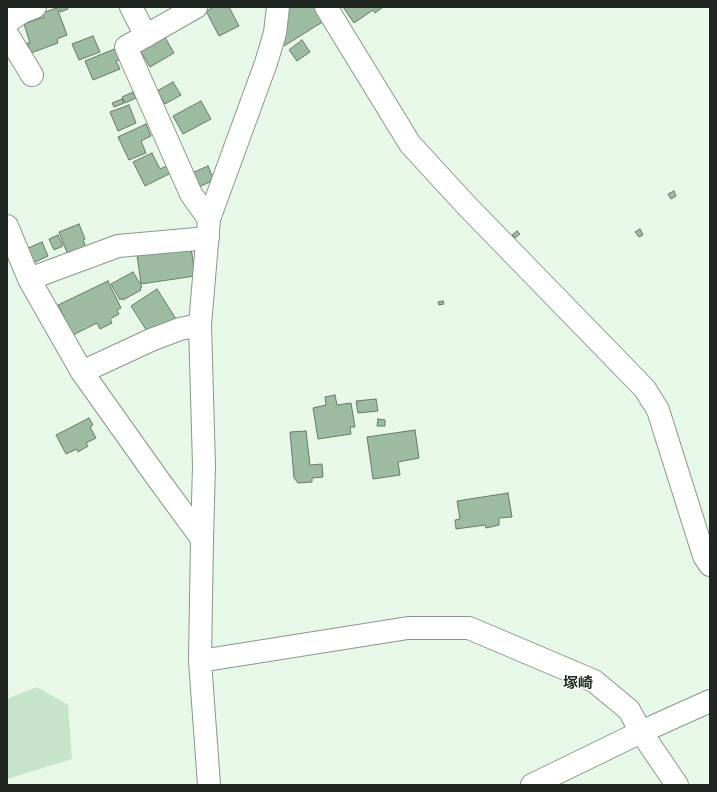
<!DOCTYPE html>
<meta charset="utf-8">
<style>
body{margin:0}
#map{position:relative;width:717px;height:792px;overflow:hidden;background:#e7f7e8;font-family:"Noto Sans",sans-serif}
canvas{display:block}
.frame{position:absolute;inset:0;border:8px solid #1f2520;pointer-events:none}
</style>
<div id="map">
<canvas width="717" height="792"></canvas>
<div class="frame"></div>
</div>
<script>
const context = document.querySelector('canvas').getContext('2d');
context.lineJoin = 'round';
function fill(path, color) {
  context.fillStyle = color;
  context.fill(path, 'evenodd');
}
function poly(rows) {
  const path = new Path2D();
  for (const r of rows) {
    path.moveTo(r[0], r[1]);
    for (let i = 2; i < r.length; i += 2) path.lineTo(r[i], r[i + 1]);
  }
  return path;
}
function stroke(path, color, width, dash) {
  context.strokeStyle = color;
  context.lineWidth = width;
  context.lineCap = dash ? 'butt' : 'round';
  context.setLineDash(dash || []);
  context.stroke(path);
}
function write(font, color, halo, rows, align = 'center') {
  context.font = font + ' "Noto Sans","Noto Sans JP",sans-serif';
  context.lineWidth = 3;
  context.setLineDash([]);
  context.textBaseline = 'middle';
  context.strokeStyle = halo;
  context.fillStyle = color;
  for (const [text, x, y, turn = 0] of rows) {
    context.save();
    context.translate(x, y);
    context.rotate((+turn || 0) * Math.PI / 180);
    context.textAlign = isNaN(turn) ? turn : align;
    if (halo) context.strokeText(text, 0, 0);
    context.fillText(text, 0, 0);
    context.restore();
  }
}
const green = poly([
 [37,687,68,705,72,759,7,779,7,699]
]);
const building = poly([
 [59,7,67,7,68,9,60,12,59,7],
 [214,7,229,7,239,26,219,36,206,11,214,7],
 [286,7,315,7,324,21,284,46,279,37,286,7],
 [343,7,383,7,375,13,373,10,354,23,343,7],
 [57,8,67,35,57,39,58,43,31,53,27,43,30,43,24,24,44,17,42,13,57,8],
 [163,34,174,53,150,67,141,52,159,41,157,37,163,34],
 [93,36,100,52,79,60,72,44,93,36],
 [302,40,310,52,297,61,289,50,302,40],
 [117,48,121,59,116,61,120,69,93,80,85,61,117,48],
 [173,82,181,95,165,104,157,91,173,82],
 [133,92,136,98,125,103,122,97,133,92],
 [122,99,124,103,114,107,112,103,122,99],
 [201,101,211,119,183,134,173,116,201,101],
 [129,105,136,123,118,131,110,112,129,105],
 [146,124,151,136,141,141,146,153,129,160,118,137,146,124],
 [152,153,160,169,169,165,173,172,145,186,133,162,152,153],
 [208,166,214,180,199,187,192,173,208,166],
 [674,191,676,196,671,199,668,194,674,191],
 [79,224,85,239,83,240,87,250,68,255,59,232,79,224],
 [640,229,643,235,639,237,635,232,640,229],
 [517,231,520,234,515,238,512,235,517,231],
 [58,235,63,246,54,250,49,239,58,235],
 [42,242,48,256,33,263,26,249,42,242],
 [191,247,195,276,141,284,137,255,191,247],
 [133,272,142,287,140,288,141,290,123,300,122,298,120,300,111,284,133,272],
 [108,281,121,308,117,310,119,314,110,319,112,323,100,329,97,323,73,335,58,305,108,281],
 [157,289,176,319,150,336,131,306,157,289],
 [443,301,444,304,439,305,438,302,443,301],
 [335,395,337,405,351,403,355,427,350,427,351,434,318,439,313,408,326,405,325,397,335,395],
 [376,399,378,411,358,413,356,401,376,399],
 [89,418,93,425,90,427,96,438,86,443,88,446,78,452,77,449,66,454,56,435,89,418],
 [378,419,385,420,385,426,377,426,378,419],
 [415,430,419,458,398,462,400,475,373,479,367,437,415,430],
 [306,431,310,465,322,464,323,477,312,478,312,482,298,483,294,478,290,432,306,431],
 [508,493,512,517,499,518,499,525,486,528,485,525,456,529,455,520,460,519,457,501,508,493]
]);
const minor = poly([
 [131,7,146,36],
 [196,7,126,47,191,194,209,219],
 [326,7,410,144,467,206,645,389,658,410,704,556,710,565],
 [7,22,22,12,35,7],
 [7,34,32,75],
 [7,226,29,279,82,372,158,479,202,539],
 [29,279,118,246,208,238],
 [82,372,151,340,180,329,200,325],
 [200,661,408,628,469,628,594,681,629,710,641,732,677,785],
 [209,785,200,661,202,539,204,466,200,325,209,219,266,63,275,33,278,7],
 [532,785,641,732,710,701]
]);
const quarterNames = [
 ["塚崎",578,684]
];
fill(green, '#c6e4c9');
fill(building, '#9dbba0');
stroke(building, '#69786b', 1);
stroke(minor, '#89988a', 24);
stroke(minor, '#fff', 22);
write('bold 15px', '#212e23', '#fff', quarterNames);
</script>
